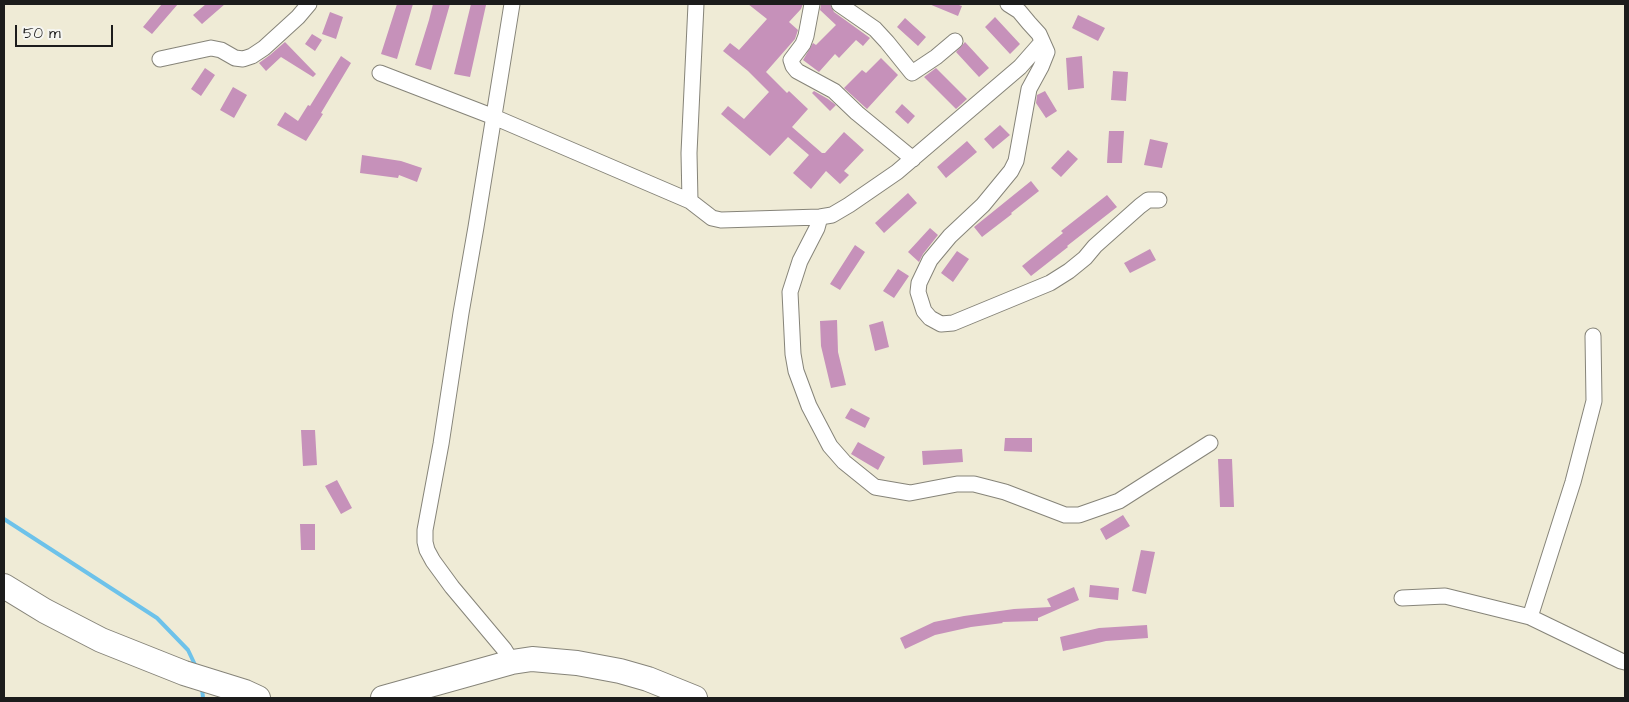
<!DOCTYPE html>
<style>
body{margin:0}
#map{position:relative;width:1629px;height:702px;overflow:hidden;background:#efebd6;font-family:"Architects Daughter",sans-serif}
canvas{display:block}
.frame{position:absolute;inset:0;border:5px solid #1c1c1c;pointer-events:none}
.scale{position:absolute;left:15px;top:25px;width:98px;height:22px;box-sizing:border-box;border:2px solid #1c1c1c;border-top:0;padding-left:6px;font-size:15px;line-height:18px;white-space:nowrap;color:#1c1c1c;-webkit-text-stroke:4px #f6f6f2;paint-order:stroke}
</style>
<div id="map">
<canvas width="1629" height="702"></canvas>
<div class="frame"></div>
<div class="scale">50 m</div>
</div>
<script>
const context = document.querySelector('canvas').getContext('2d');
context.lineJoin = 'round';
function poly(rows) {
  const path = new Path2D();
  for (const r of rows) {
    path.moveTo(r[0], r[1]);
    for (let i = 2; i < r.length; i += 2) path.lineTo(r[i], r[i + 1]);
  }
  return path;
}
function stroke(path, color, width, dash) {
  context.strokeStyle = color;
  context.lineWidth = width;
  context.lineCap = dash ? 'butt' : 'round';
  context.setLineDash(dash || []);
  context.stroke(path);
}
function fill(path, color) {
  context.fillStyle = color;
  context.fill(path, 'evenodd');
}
const stream = poly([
 [4,519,157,618,188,650,197,669],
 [202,688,203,698]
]);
const building = poly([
 [162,4,178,4,152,34,143,27],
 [206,4,225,4,202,24,193,15],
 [397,4,413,4,397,59,381,54],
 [433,4,450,4,431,70,415,65,429,20],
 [471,4,486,5,470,77,454,74],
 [748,4,803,4,801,9,789,22,798,30,795,39,766,72,787,93,789,91,808,109,792,127,822,153,825,153,844,132,864,150,844,171,849,175,840,184,826,171,811,189,793,173,809,155,788,137,770,156,721,114,728,106,744,119,769,92,748,71,723,51,730,43,739,50,767,19],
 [821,4,830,4,834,12,870,38,863,46,856,40,839,58,835,54,819,72,803,60,813,43,816,45,836,25,820,10],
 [929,4,956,4,962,6,958,16],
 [330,12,343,17,336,39,322,34],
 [1078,15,1105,28,1098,41,1072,28],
 [995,17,1020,44,1010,54,985,27],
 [905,18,926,37,918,46,897,27],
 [312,34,322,40,315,51,305,44],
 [285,42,316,74,313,77,281,57,266,71,259,63,270,55],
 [965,42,989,68,979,77,956,52],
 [341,56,351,63,321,113,323,114,306,141,277,125,285,112,298,121,308,105,310,106],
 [1082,56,1084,88,1068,90,1066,58],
 [881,58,898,75,867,109,844,88,862,70,866,73],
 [205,68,215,75,201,96,191,89],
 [936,68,967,99,956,109,924,77],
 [1113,71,1128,72,1126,101,1111,100],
 [233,87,247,95,234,118,220,110],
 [814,91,828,99,836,105,830,111,812,93],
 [1045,91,1057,111,1046,118,1036,103,1037,95],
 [902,104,915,116,908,124,895,112],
 [1000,125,1010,135,993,149,984,139],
 [1109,131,1124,131,1122,163,1107,163],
 [1150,139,1168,143,1162,168,1144,165],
 [967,141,977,152,946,178,937,167],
 [1068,150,1078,159,1061,177,1051,168],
 [362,155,401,161,422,168,417,182,399,175,398,178,360,173],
 [1031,181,1039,191,1011,213,1012,214,982,237,974,227],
 [908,193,917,203,884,233,875,223],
 [1107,195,1117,207,1067,246,1068,247,1031,276,1022,266,1063,233,1061,231],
 [930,228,938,235,923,254,919,262,908,252],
 [855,245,865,252,840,290,830,284],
 [1150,249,1156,260,1130,273,1124,263],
 [957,251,969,259,953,282,941,273],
 [898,269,909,276,894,298,883,291],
 [837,320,838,352,846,385,831,388,821,346,820,321],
 [883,321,889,347,875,351,869,325],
 [851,408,870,418,865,428,845,418],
 [301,430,315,430,317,465,303,466],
 [1005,438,1032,438,1032,452,1004,451],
 [858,442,885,457,878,470,851,454],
 [962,449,963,462,923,465,922,451],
 [1218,459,1232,459,1234,507,1220,507],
 [337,480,352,508,341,514,325,486],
 [1123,515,1130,526,1106,540,1100,529],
 [300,524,315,524,315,550,301,550],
 [1141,550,1155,552,1146,594,1132,591],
 [1090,585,1119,588,1118,600,1089,597],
 [1074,587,1079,600,1038,618,1038,621,1002,622,1003,623,971,627,935,635,905,649,900,638,934,622,964,616,1014,609,1051,607,1047,599],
 [1147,625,1148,638,1106,641,1063,651,1060,637,1099,628]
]);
const street = poly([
 [812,4,806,36,803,44,791,60,793,66,797,71,834,91,857,113,913,159],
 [839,4,875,29,887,42,912,73,936,57,955,41],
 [1008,4,1019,11,1029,23,1039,34,1047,52,1041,67,1029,89,1016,161,1011,171,983,205,950,236,930,260,919,283,918,292,924,311,930,318,941,324,953,323,1050,283,1069,271,1085,258,1095,246,1140,206,1148,200,1159,200],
 [160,59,211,48,221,50,235,58,243,59,252,56,264,48,298,17,309,4],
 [380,73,494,117,690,201,712,218,721,220,820,217,832,215,849,205,897,172,1020,67,1042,42],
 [690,201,689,153,696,4],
 [820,217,817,228,800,261,790,292,793,354,796,371,809,406,830,446,844,462,875,487,910,493,957,484,974,484,1005,492,1065,515,1079,515,1119,501,1210,443],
 [1402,598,1445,596,1530,617,1621,661,1625,662],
 [1530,617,1573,482,1594,401,1593,336],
 [512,662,504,649,452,587,433,561,427,550,425,542,425,530,441,444,461,313,476,227,512,4]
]);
const primary = poly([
 [4,586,45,611,101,640,184,673,245,692,258,698],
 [383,698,512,662,532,659,577,663,620,671,648,679,695,698]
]);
stroke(stream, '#6dc2ea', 4);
fill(building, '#c691ba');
stroke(street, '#868479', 17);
stroke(primary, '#868479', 26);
stroke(street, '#fff', 15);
stroke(primary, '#fff', 24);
</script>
